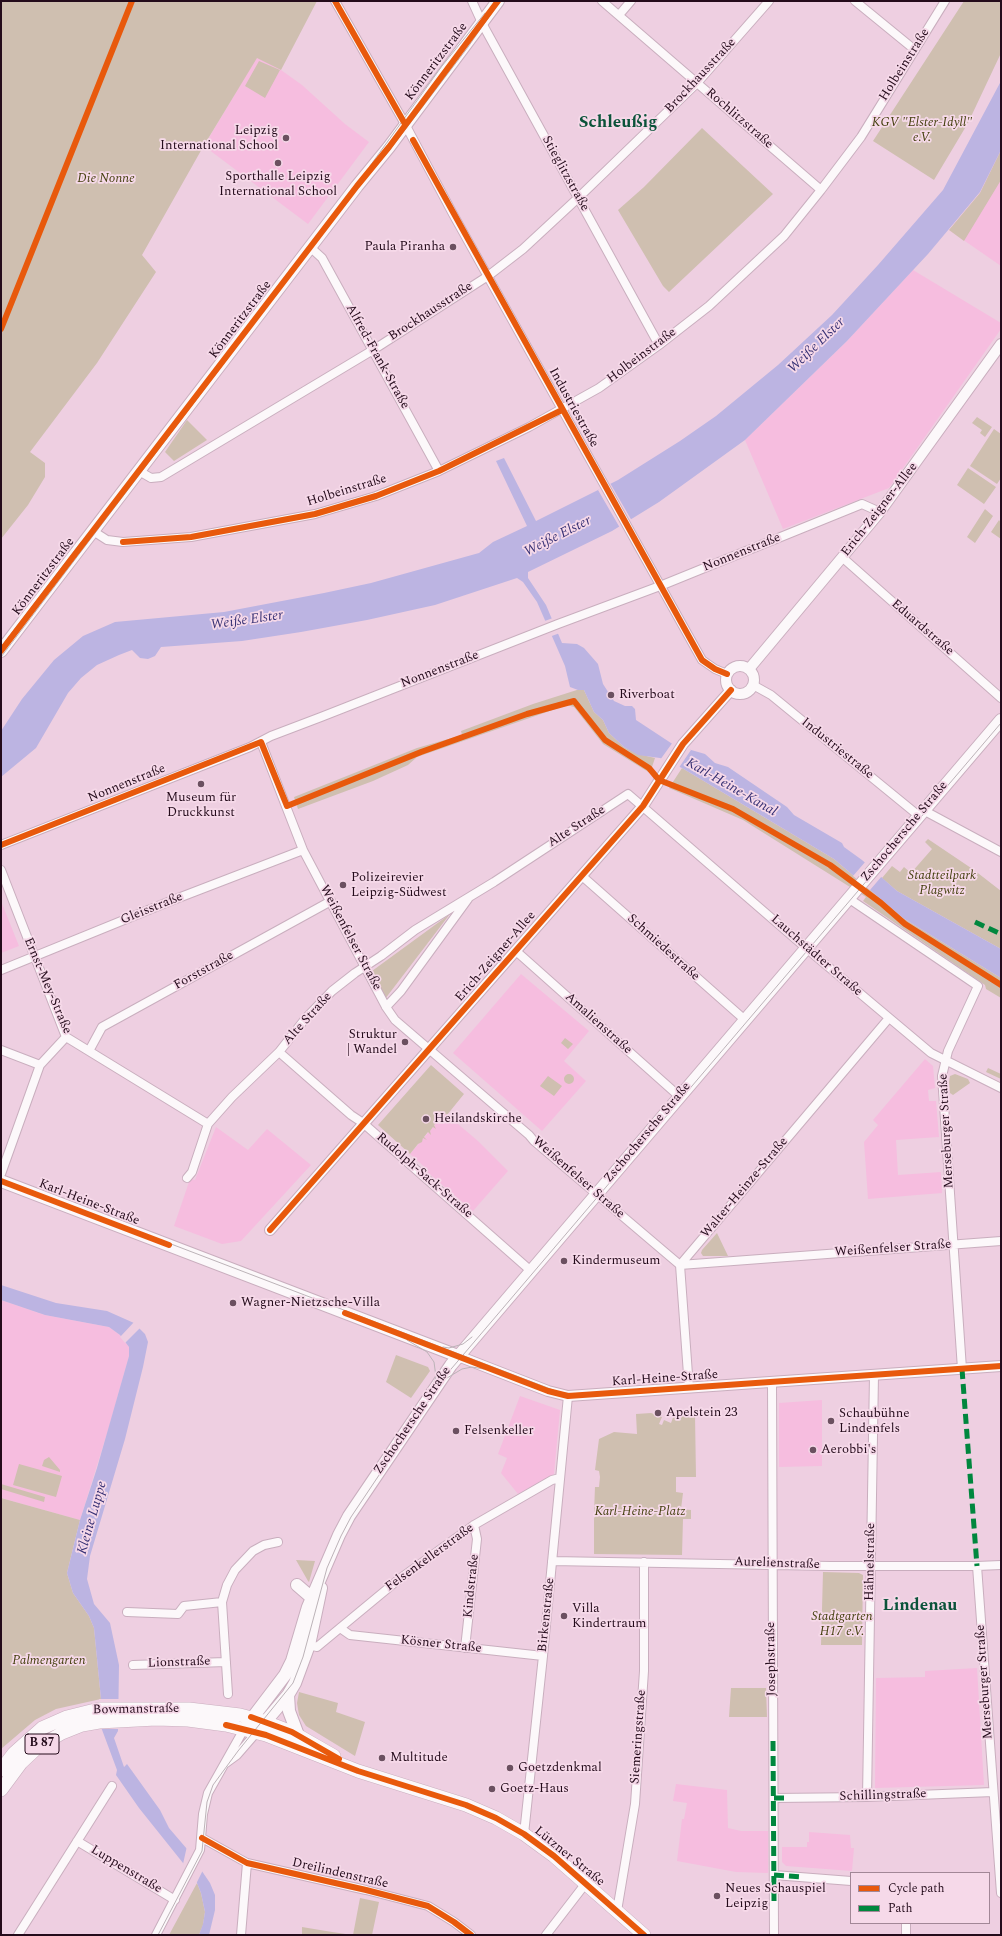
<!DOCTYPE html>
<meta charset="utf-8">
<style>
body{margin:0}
#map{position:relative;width:1002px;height:1936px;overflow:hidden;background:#eecfe1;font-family:Spectral,serif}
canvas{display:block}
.frame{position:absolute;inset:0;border:2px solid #240b1b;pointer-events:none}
.legend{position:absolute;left:850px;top:1872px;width:140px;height:52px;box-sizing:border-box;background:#f6d9e9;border:1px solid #a28797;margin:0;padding:5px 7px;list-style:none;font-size:12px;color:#240b1b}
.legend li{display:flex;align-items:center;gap:8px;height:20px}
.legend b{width:20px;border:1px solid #a28797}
</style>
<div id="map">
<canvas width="1002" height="1936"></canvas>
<div class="frame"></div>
<ul class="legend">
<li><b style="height:5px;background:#e8590c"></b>Cycle path</li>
<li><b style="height:5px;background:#00873e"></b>Path</li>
</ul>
</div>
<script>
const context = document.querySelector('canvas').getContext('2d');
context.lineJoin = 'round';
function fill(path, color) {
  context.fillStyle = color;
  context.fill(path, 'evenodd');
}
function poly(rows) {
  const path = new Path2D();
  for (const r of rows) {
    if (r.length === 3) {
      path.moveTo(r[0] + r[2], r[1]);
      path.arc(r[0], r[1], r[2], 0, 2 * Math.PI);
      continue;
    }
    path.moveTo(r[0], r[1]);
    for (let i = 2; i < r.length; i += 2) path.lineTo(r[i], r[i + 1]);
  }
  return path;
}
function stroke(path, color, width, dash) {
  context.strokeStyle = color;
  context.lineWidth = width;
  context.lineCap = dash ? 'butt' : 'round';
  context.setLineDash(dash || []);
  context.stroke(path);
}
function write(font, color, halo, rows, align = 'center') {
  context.font = font + ' Spectral,serif';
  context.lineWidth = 3.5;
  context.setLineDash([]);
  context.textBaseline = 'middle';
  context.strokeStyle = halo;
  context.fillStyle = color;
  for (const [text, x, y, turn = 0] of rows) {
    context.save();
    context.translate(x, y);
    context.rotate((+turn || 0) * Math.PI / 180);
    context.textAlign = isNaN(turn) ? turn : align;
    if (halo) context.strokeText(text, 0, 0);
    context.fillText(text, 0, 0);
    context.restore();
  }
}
const built = poly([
 [257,57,281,70,302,85,345,124,369,142,308,224,204,146],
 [1001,150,1001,266,949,230,980,193],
 [913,270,1001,323,1001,329,889,488,783,529,745,440,847,341],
 [1,901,19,946,1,953],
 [521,974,589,1031,564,1061,586,1081,542,1131,453,1053],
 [925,1059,933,1066,935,1088,928,1090,929,1101,936,1101,939,1137,896,1140,898,1175,941,1172,942,1193,868,1199,864,1142,878,1125,873,1120],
 [445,1113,478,1141,508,1171,473,1211,426,1171,428,1170,410,1154],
 [216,1127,248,1150,267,1129,311,1165,241,1241,222,1244,174,1226,190,1179,195,1180],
 [1,1300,45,1315,109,1327,120,1335,129,1347,129,1356,109,1427,80,1520,1,1498],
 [520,1396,560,1410,554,1474,518,1494,501,1473,507,1458,498,1454],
 [822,1400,822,1466,779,1467,779,1403],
 [977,1668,984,1785,875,1788,876,1678,925,1677,925,1671],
 [676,1784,727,1790,728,1828,741,1831,768,1831,768,1873,736,1872,677,1861,682,1819,684,1819,687,1803,673,1801],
 [809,1832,850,1835,851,1848,854,1848,852,1871,786,1866,782,1862,782,1847,807,1847,807,1842,809,1842]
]);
const green = poly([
 [1,1,317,1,281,70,257,58,203,147,142,255,156,272,97,363,30,452,45,463,45,477,28,505,1,539],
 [964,1,1001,1,1001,53,968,123,934,180,873,141],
 [259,61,280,70,265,98,245,86],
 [702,128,773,194,669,292,663,286,618,210,644,187],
 [1001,150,1001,180,964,241,949,230,980,193],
 [977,417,992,427,985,437,980,433,982,430,972,423],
 [187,420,207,440,174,461,165,452],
 [994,429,1001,434,1001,478,997,484,970,466],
 [968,468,996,487,984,504,957,485],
 [985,509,993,516,975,543,967,537],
 [999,520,1001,523,1001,539,991,532],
 [580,689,584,690,594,712,603,720,609,733,624,747,638,754,655,758,650,773,603,744,574,707,567,705,417,757,408,765,373,781,298,809,294,797,417,748,462,735,461,731,533,704],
 [682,768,834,859,903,918,1001,978,1001,998,986,989,985,985,863,901,866,897,850,887,743,820,669,788],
 [928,839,974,870,1001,891,1001,949,897,891,882,878,892,866,900,872,904,867,911,873,932,849,925,842],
 [450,914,385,999,372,971],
 [565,1038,573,1044,568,1049,561,1043],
 [431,1065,464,1094,447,1115,445,1114,440,1120,441,1123,439,1121,434,1125,436,1129,433,1127,430,1131,431,1135,428,1132,424,1137,427,1140,423,1138,422,1142,418,1144,410,1154,378,1125],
 [988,1068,1001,1074,1001,1079,986,1072],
 [569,1079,5],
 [955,1074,968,1079,970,1083,953,1095,950,1093,949,1082,950,1076],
 [548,1076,562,1086,554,1096,540,1086],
 [717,1233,728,1256,703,1256,701,1253,702,1250],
 [396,1355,428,1367,430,1371,411,1398,386,1382],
 [689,1410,689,1415,695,1415,696,1477,676,1477,676,1492,683,1493,681,1509,691,1510,691,1519,683,1519,682,1555,594,1554,594,1518,598,1513,596,1512,594,1512,595,1487,599,1487,600,1477,599,1471,595,1470,599,1439,614,1432,637,1434,636,1414,651,1413,662,1417,659,1424,662,1425,664,1420,671,1423,675,1412],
 [49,1457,60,1470,60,1472,42,1466,44,1460],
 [19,1464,62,1476,56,1497,13,1485],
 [1,1484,45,1497,44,1502,1,1489],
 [1,1498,80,1520,67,1573,73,1593,89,1616,94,1628,101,1699,56,1709,35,1720,1,1749],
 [296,1560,315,1561,309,1582,308,1581],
 [823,1572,859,1573,863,1575,862,1645,821,1645],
 [731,1688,766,1688,767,1717,729,1717],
 [299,1692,338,1703,336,1712,365,1722,355,1756,306,1726,299,1715,297,1703],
 [197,1883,201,1893,205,1912,203,1925,199,1935,169,1935],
 [360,1898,379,1902,372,1935,353,1935],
 [302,1927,326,1931,352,1935,302,1935]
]);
const water = poly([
 [1001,81,1001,150,980,192,928,254,847,341,745,440,659,502,612,531,528,572,528,578,546,605,562,643,577,644,584,648,598,664,603,684,614,701,625,706,632,706,635,709,636,720,674,745,705,754,715,763,728,767,787,807,794,815,842,843,844,847,862,860,897,891,1001,949,1001,978,903,918,834,859,682,768,660,758,638,755,624,747,609,733,603,720,594,712,584,690,578,690,570,687,565,666,537,602,523,582,517,578,435,605,367,620,301,632,242,641,161,647,155,656,148,659,140,658,132,650,119,655,97,665,81,678,68,693,36,748,1,777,1,731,22,699,54,660,83,636,115,622,224,612,324,593,371,583,479,553,493,542,527,526,496,461,504,458,536,521,618,480,680,441,716,416,778,365,832,315,878,265,943,190],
 [1,1285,56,1303,107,1311,134,1323,145,1334,148,1342,143,1367,125,1439,90,1556,87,1579,94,1604,110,1623,119,1665,118,1731,114,1738,124,1767,127,1764,160,1810,169,1828,187,1849,210,1883,215,1895,215,1910,209,1935,199,1935,203,1924,205,1912,201,1893,197,1883,183,1863,139,1808,116,1775,117,1770,101,1727,101,1699,94,1628,89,1616,73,1593,67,1573,80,1520,97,1468,129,1356,129,1347,120,1335,109,1327,45,1315,1,1300]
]);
const pier = poly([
 [610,483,632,521,620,528,598,490],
 [553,618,560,633,549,637,542,622],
 [673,742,691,750,678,769,660,760],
 [866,861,882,876,870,890,853,876],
 [135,1321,141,1327,125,1343,120,1337],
 [99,1699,121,1699,120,1729,100,1729],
 [187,1846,203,1870,196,1884,183,1864]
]);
const minor = poly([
 [335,1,405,124,453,214,702,660,715,669,727,674],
 [472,1,483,25,659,345],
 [602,1,821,190],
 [855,1,915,50],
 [619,15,631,1],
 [310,247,322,258,439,471],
 [139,471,151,478,161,477,373,350,488,276,523,249,578,198,697,83,769,1],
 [93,531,107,540,123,542,191,537,315,514,376,496,439,471,529,427,599,388,659,345,709,306,784,236,821,190,861,137,945,1],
 [843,558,1001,698],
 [753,685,771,695,919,816],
 [261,742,303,850,386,1007,395,1020,529,1135,534,1141,680,1265,1001,1241],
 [923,810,1001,852],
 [1,845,250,747,271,736,321,717,558,624,660,586,862,504,880,512],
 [1,870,66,1037,208,1124],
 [582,876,745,1020],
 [848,898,978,986,948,1051,942,1076,962,1369],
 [516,951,680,1097],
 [1,970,173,900,303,850],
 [386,1007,401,991,468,899],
 [1,1050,40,1065],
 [89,1051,102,1027,331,901],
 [279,1052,351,1115,363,1123,531,1271],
 [1,1174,40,1065,66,1037],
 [187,1178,192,1172,208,1124,232,1097,279,1052,305,1019,332,991,355,973,381,956,415,930,494,882,628,794,806,948,931,1053,1001,1088],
 [772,1382,774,1935],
 [689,1388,680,1265,889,1018],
 [552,1561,830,1566,977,1566,1001,1565],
 [977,1566,1001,1893],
 [127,1612,178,1614,184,1606,222,1602],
 [340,1628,350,1635,543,1656],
 [309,1645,317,1647,398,1580,474,1525,552,1480,560,1478],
 [465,1648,477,1539,474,1525],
 [133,1665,226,1662],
 [228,1694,222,1602,227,1585,235,1570,253,1551,264,1545,278,1542],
 [226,1763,237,1755,257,1732],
 [867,1797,874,1375],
 [774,1798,867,1797,993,1792],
 [524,1834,543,1656,568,1396],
 [202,1838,247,1863,366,1890,428,1906,454,1922,471,1935],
 [77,1841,175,1900],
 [774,1875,851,1881],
 [617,1911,635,1804,644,1671,644,1562],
 [906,1923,906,1935],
 [18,1935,112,1786],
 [156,1935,200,1850,203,1814,208,1793,244,1729],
 [241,1935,247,1863],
 [546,1935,586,1883]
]);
const tertiary = poly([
 [740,680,14],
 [749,669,880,512,1001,344],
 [270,1230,643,806,683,744,731,690],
 [458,1356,548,1391,568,1396,1001,1366]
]);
const secondary = poly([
 [1,651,357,186,389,147,498,1],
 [1,1181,458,1356],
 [297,1585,312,1598,315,1604],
 [288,1695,289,1711,298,1735],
 [247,1725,285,1675,292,1661,308,1607,339,1535,349,1516,451,1365,1001,720],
 [260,1728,288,1695,295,1683,309,1645,321,1588]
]);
const primary = poly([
 [1,1770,14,1753,42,1728,67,1717,99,1709,189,1709,240,1715,263,1721,292,1732,334,1756],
 [1,1790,21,1763,38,1747,62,1733,82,1725,99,1722,156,1719,188,1720,226,1725,266,1735,358,1771,466,1805,496,1818,524,1834,554,1856,644,1935]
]);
const tram = poly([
 [370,166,442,66,485,13],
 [1,647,81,542],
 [1,657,344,205,392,147,468,47,500,1],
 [1,1179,561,1393,584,1394,1001,1365],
 [407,1340,427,1352,434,1362,436,1377,431,1390],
 [443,1347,449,1348,463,1344,472,1337],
 [447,1378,462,1369,472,1367,484,1369],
 [158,1935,202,1851,207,1802,213,1785,238,1751,293,1683,303,1657,327,1568,341,1536,351,1517,446,1375,1001,723]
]);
const quiet = poly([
 [975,922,1001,934],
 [962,1369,977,1566],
 [773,1741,774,1901],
 [774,1798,786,1798],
 [774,1875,802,1877]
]);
const cycleway = poly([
 [335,1,405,124],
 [413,140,702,660,715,669,727,674],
 [1,329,132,1],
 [123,542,191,537,315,514,376,496,439,471,562,410],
 [1,651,357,186,389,147,498,1],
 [1,845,261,742,287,806,421,752,527,714,574,701,605,740,649,768,659,780,733,809,830,865,881,903,905,924,1001,985],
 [1,1181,169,1245],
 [270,1230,643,806,683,744,731,690],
 [345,1313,548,1391,568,1396,1001,1366],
 [251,1717,292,1732,339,1759],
 [226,1725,266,1735,358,1771,466,1805,496,1818,524,1834,554,1856,644,1935],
 [202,1838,247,1863,366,1890,428,1906,454,1922,471,1935]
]);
const markers = [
 [286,138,4,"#6b5060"],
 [278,163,4,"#6b5060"],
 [453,247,4,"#6b5060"],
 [611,695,4,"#6b5060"],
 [201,784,4,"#6b5060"],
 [343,885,4,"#6b5060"],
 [405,1042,4,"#6b5060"],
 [426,1119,4,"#6b5060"],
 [564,1261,4,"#6b5060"],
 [233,1303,4,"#6b5060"],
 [658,1413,4,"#6b5060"],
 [831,1421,4,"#6b5060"],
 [456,1431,4,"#6b5060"],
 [813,1450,4,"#6b5060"],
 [564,1616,4,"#6b5060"],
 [382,1758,4,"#6b5060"],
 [510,1768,4,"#6b5060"],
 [492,1789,4,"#6b5060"],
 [717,1896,4,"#6b5060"]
];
const shields = [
 [42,1744,34]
];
const shieldNames = [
 ["B 87",42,1744]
];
const streetNames = [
 ["Könneritzstraße",437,62,-53],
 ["Holbeinstraße",905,65,-58],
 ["Brockhausstraße",701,76,-47],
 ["Rochlitzstraße",739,119,41],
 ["Stieglitzstraße",565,174,61],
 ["Brockhausstraße",431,312,-33],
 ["Könneritzstraße",241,320,-53],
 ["Holbeinstraße",642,356,-37],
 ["Alfred-Frank-Straße",377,357,61],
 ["Industriestraße",573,408,61],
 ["Holbeinstraße",347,491,-17],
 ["Erich-Zeigner-Allee",880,510,-52],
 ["Nonnenstraße",742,553,-22],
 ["Könneritzstraße",44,577,-53],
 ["Eduardstraße",922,628,41],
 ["Nonnenstraße",440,670,-21],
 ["Industriestraße",837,749,39],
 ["Nonnenstraße",127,784,-22],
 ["Alte Straße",577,827,-33],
 ["Zschochersche Straße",905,832,-50],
 ["Gleisstraße",152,909,-22],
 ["Weißenfelser Straße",350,938,62],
 ["Schmiedestraße",663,948,42],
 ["Lauchstädter Straße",816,956,41],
 ["Erich-Zeigner-Allee",496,957,-49],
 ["Forststraße",204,971,-29],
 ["Ernst-Mey-Straße",47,986,67],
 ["Alte Straße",308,1019,-48],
 ["Amalienstraße",598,1024,42],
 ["Merseburger Straße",947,1131,-93],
 ["Zschochersche Straße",648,1133,-50],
 ["Rudolph-Sack-Straße",424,1176,41],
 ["Weißenfelser Straße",578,1178,41],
 ["Walter-Heinze-Straße",745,1188,-50],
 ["Karl-Heine-Straße",89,1203,21],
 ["Weißenfelser Straße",893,1249,-4],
 ["Karl-Heine-Straße",665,1379,-4],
 ["Zschochersche Straße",413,1421,-56],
 ["Felsenkellerstraße",430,1558,-36],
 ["Hähnelstraße",871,1562,-89],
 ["Aurelienstraße",777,1564,2],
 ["Kindstraße",472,1586,-84],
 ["Birkenstraße",547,1615,-84],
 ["Kösner Straße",441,1645,6],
 ["Josephstraße",772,1659,-91],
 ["Lionstraße",179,1663,-2],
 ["Merseburger Straße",985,1682,-94],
 ["Bowmanstraße",136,1710,-1],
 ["Siemeringstraße",639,1737,-86],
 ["Schillingstraße",883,1796,-2],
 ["Lützner Straße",569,1857,39],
 ["Luppenstraße",126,1870,31],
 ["Dreilindenstraße",340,1874,13]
];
const parkNames = [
 ["KGV \"Elster-Idyll\"",922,123],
 ["e.V.",922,138],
 ["Die Nonne",106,179],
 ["Stadtteilpark",942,876],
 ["Plagwitz",942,891],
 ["Karl-Heine-Platz",640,1512],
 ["Stadtgarten",842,1617],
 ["H17 e.V.",842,1632],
 ["Palmengarten",49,1661]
];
const poiNames = [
 ["Leipzig",278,131,"right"],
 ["International School",278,146,"right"],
 ["Sporthalle Leipzig",278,177,"center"],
 ["International School",278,192,"center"],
 ["Paula Piranha",445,247,"right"],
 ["Riverboat",619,695],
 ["Museum für",201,798,"center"],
 ["Druckkunst",201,813,"center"],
 ["Polizeirevier",351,878],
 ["Leipzig-Südwest",351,893],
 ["Struktur",397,1035,"right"],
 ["| Wandel",397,1050,"right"],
 ["Heilandskirche",434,1119],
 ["Kindermuseum",572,1261],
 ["Wagner-Nietzsche-Villa",241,1303],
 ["Apelstein 23",666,1413],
 ["Schaubühne",839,1414],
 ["Lindenfels",839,1429],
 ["Felsenkeller",464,1431],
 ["Aerobbi's",821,1450],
 ["Villa",572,1609],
 ["Kindertraum",572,1624],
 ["Multitude",390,1758],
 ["Goetzdenkmal",518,1768],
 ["Goetz-Haus",500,1789],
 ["Neues Schauspiel",725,1889],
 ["Leipzig",725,1904]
];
const waterNames = [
 ["Weiße Elster",817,346,-44],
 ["Weiße Elster",558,537,-27],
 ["Weiße Elster",247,621,-8],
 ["Karl-Heine-Kanal",731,788,30],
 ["Kleine Luppe",93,1518,-74]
];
const districtNames = [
 ["Schleußig",618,124],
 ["Lindenau",920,1607]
];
fill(built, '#f6bddf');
fill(green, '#cfbfb0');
fill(water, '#bcb4e2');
fill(pier, '#eecfe1');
stroke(minor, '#c9aebe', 10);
stroke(tertiary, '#c9aebe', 12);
stroke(secondary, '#c9aebe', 14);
stroke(primary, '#c9aebe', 14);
stroke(minor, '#fcf8fa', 8);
stroke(tertiary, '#fcf8fa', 10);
stroke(secondary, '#fcf8fa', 12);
stroke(primary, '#fcf8fa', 13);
stroke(tram, '#bcb3b8', 1);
stroke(quiet, '#00873e', 5, [10, 5]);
stroke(cycleway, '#e8590c', 6);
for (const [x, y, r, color] of markers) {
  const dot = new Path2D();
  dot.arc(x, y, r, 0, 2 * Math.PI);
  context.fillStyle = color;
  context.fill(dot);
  stroke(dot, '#f6d9e9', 1.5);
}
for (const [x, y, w] of shields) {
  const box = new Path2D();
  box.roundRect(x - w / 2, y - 10, w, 20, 3);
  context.fillStyle = '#f6d9e9';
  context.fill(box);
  stroke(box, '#240b1b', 1);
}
write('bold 12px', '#240b1b', null, shieldNames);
write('13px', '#240b1b', '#f6d9e9', streetNames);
write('italic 13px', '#464110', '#f6d9e9', parkNames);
write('13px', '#240b1b', '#f6d9e9', poiNames, 'left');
write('italic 14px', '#373174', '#f6d9e9', waterNames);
write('bold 17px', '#0b533a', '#f6d9e9', districtNames);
</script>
